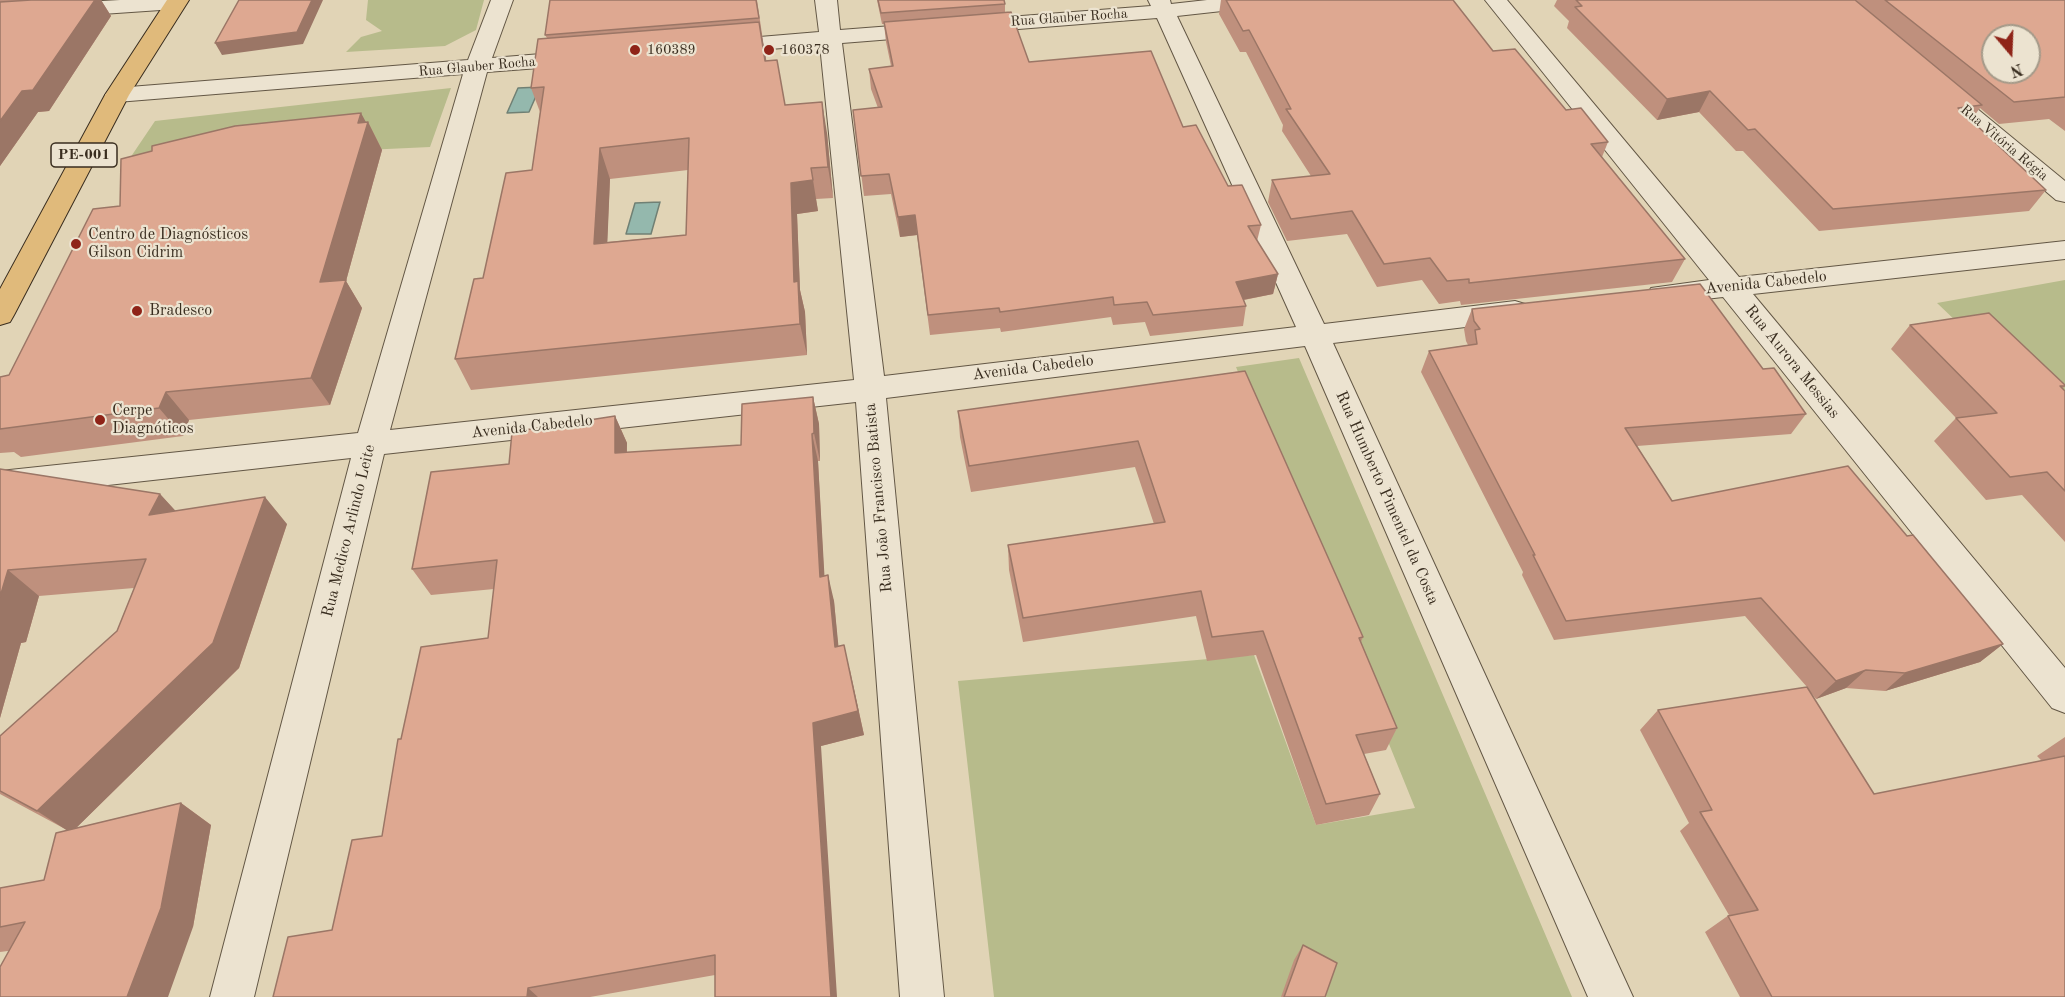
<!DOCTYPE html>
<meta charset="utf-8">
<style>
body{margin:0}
#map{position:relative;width:2065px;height:997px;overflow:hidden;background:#e1d4b6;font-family:"Old Standard TT",serif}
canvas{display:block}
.north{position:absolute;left:1981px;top:24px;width:60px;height:60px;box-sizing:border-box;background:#ece3d0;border:2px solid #a49a89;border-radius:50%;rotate:161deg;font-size:16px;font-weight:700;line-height:24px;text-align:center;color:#392d1f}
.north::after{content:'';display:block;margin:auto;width:21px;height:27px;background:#8f2418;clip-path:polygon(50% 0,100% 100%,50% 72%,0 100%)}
</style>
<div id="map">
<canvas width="2065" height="997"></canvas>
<div class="north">N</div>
</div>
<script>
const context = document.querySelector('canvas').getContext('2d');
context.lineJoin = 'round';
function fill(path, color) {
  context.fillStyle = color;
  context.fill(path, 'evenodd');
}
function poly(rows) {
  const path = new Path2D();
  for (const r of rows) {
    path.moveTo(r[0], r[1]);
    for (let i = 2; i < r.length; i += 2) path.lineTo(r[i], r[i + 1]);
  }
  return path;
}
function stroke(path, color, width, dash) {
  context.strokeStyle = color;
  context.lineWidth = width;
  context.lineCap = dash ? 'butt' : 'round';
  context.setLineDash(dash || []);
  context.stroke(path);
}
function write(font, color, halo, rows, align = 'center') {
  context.font = font + ' "Old Standard TT",serif';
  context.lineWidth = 4.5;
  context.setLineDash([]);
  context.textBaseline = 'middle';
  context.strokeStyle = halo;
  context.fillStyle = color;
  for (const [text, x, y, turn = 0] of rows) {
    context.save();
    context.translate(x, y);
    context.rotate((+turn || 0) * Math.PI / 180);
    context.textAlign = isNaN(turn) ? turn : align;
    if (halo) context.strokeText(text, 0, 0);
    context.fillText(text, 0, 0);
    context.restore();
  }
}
const green = poly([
 [368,0,484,0,476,30,445,46,346,52,361,37,382,31,366,20],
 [451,88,430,147,128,161,155,121],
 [2065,280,2065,425,1937,303],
 [1299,358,1572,997,994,997,958,681,1254,655,1316,825,1415,808,1236,367]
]);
const water = poly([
 [540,87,529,112,507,113,518,88,540,87],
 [660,202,651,234,626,234,635,203,660,202]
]);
const minor = poly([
 [120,0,184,0,186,3,183,8,175,9,0,21,0,7,120,0],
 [491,0,513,0,492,58,578,51,586,53,589,58,586,63,578,65,487,72,390,430,854,380,820,45,720,53,712,51,709,46,712,41,819,32,815,0,837,0,840,30,1151,6,1148,0,1170,0,1171,4,1207,0,1278,0,1275,5,1267,6,1177,16,1324,324,1515,301,1525,304,1529,311,1525,318,1515,321,1333,343,1633,997,1588,997,1305,346,886,398,944,997,900,997,856,402,384,454,254,997,210,997,351,458,0,497,0,471,358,433,463,74,117,102,109,100,105,95,109,90,117,88,468,60,491,0],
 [1157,18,1296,327,884,376,842,43,1157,18],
 [1485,0,1507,0,1739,277,2065,241,2065,259,1753,294,2065,668,2065,713,2052,708,1723,297,1661,304,1651,302,1647,295,1651,288,1709,280,1485,0],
 [1939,82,1947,84,2065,181,2065,202,2056,200,1931,94,1927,89,1931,84,1939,82]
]);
const major = poly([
 [167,0,189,0,129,95,14,315,10,322,0,325,0,289,105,95,167,0]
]);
const wall = poly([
 [0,0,101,0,111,16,49,111,38,112,0,166],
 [550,0,757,0,766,61,785,105,827,133,833,198,816,199,818,211,797,214,800,290,805,312,807,355,471,390,455,359,483,278,532,170,540,112,531,88,547,38,545,35],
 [688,170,686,235,607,242,610,179],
 [877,0,1004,0,1005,4,1005,13,1029,62,1183,127,1228,186,1261,225,1257,241,1278,274,1273,294,1244,300,1246,306,1243,326,1150,336,1145,322,1113,325,1111,317,1001,332,1000,328,930,335,917,235,900,237,891,194,864,196,853,110,878,108,871,89,869,69,891,66,886,42,884,24,882,24],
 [1221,0,1226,0,1493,51,1566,110,1608,142,1602,157,1685,259,1672,282,1461,305,1460,301,1439,304,1422,280,1377,287,1347,234,1287,241,1268,202,1272,180,1311,176,1282,131,1283,125,1246,52,1240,52,1219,14],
 [1557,0,2065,0,2065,131,2049,119,1999,124,1980,108,1971,120,2046,190,2029,211,1819,231,1743,151,1736,151,1699,112,1657,120,1567,28,1569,21,1554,6],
 [368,122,382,150,346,281,362,308,330,405,189,420,183,436,21,457,14,452,0,453,0,377,9,375,120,206],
 [1472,309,1763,369,1806,414,1791,434,1637,446,1672,501,1907,536,2003,644,1980,662,1885,691,1846,688,1816,699,1808,689,1874,794,2042,761,2037,756,2065,737,2065,997,1740,997,1705,932,1729,915,1680,831,1689,823,1640,730,1658,710,1807,687,1745,616,1554,640,1522,575,1523,572,1421,372,1429,351,1468,345,1466,341,1464,329],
 [1910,325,2065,385,2065,386,2062,389,2065,391,2065,542,2022,495,1986,500,1934,441,1956,418,1891,349],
 [1245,371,1363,637,1361,642,1397,728,1386,750,1364,754,1380,794,1369,815,1316,825,1256,655,1207,661,1196,616,1023,642,1009,570,1008,545,1154,524,1135,467,971,492,960,437,958,411],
 [813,397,819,424,820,461,818,461,824,576,834,601,838,646,850,670,864,735,821,746,715,975,590,997,273,997,332,930,382,836,401,739,488,638,494,589,431,595,412,569,509,464,615,416,627,443,627,453,741,445],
 [0,469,160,494,175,511,287,524,239,668,76,828,181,803,211,825,193,927,0,952,0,888,44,880,67,830,0,794,0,736,117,631,134,588,39,596,26,642,21,643,0,718],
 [1303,945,1325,997,1281,997,1294,960]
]);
const shadedWall = poly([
 [95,0,101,0,111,16,49,111,38,112,0,166,0,121,22,91],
 [312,0,323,0,303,44,222,55,215,43],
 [759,22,765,52,771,92,765,61],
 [1710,91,1699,112,1657,120,1667,99],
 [822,102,827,133,833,198,828,167],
 [361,113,367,124,368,122,382,150,346,281,362,308,330,405,311,378,320,282],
 [600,148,610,179,606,275,594,244],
 [813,180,818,211,797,214,800,290,805,312,807,355,800,324,794,282,791,183],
 [915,215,917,235,900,237,898,217],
 [1278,274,1273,294,1232,302,1236,282],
 [166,392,189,420,183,436,159,408],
 [813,397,819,424,820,461,814,433],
 [615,416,627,443,626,481,615,453],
 [812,434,818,461,826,603,820,577],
 [160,494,185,521,149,515],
 [265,497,287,524,239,668,71,833,37,811],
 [8,570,39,596,26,642,21,643,0,718,0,597],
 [828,575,834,601,841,672,835,647],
 [2003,644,1980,662,1885,691,1905,673],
 [844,645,864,735,821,746,837,997,831,997,813,723],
 [1866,670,1846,688,1816,699,1836,681],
 [181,803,211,825,193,927,168,997,127,997],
 [528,988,538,997,527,997]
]);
const building = poly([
 [31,0,95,0,33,90,22,91,0,121,0,2,31,0],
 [239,0,312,0,297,32,215,43,239,0],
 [550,0,756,0,759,18,545,35,550,0],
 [878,0,1004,0,1005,4,881,13,878,0],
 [1226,0,1453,0,1493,51,1515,49,1566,110,1581,108,1608,142,1591,144,1685,259,1469,283,1469,279,1447,281,1430,258,1384,264,1352,211,1291,219,1272,180,1330,174,1286,109,1291,109,1249,30,1243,31,1226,0],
 [1576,0,1855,0,1982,105,1958,108,2046,190,1833,209,1755,129,1748,130,1710,91,1667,99,1575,7,1582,6,1576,0],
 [1885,0,2065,0,2065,97,2014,102,1885,0],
 [1993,36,2029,36,2029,72,1993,72,1993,36],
 [1011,12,1029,62,1151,51,1183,127,1196,125,1228,186,1242,185,1261,225,1248,226,1278,274,1236,282,1246,306,1153,315,1147,302,1114,305,1113,297,1000,312,999,308,928,315,915,215,898,217,889,174,861,176,853,110,882,107,869,69,893,66,884,22,1011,12],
 [759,22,765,61,777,60,785,105,822,102,828,167,811,168,813,180,791,183,794,282,798,281,800,324,455,359,474,279,483,278,506,173,532,170,544,87,531,88,538,39,759,22],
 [689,138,686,235,594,244,600,148,689,138],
 [361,113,358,123,368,122,320,282,346,280,311,378,166,392,159,408,0,429,0,377,9,375,93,209,120,206,121,159,152,151,152,146,235,126,361,113],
 [1700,284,1763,369,1774,368,1806,414,1625,428,1672,501,1848,466,1907,536,1913,535,2003,644,1905,673,1866,670,1836,681,1761,598,1566,621,1533,555,1535,555,1429,351,1477,344,1475,330,1480,329,1474,321,1472,309,1700,284],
 [1989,313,2065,385,2065,386,2060,386,2065,391,2065,491,2047,472,2010,477,1956,418,1997,413,1910,325,1989,313],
 [1245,371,1339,582,1363,637,1359,638,1397,728,1356,735,1380,794,1326,804,1263,631,1212,637,1201,591,1023,618,1008,545,1165,522,1138,441,969,466,958,411,1245,371],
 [813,397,814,433,812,434,820,577,828,575,835,647,844,645,858,711,813,723,831,997,715,997,715,955,528,988,527,997,273,997,288,937,332,930,352,840,382,836,398,739,401,739,421,647,488,638,497,560,412,569,431,472,509,464,512,432,615,416,615,453,741,445,742,404,813,397],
 [0,469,160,494,149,515,265,497,213,643,37,811,0,791,0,736,117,631,146,559,8,570,0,597,0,469],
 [1807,687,1874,794,2065,756,2065,997,1772,997,1728,916,1758,910,1700,812,1712,810,1658,710,1807,687],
 [181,803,161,908,127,997,0,997,0,967,25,922,0,927,0,888,44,880,56,833,181,803],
 [1303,945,1337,963,1325,997,1284,997,1303,945]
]);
const markers = [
 [635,50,6,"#8f2418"],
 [769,50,6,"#8f2418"],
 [76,244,6,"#8f2418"],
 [137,311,6,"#8f2418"],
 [100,420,6,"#8f2418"]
];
const farStreetnames = [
 ["Rua Glauber Rocha",1069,18,-4],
 ["Rua Glauber Rocha",477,67,-5],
 ["Rua Vitória Régia",2004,143,40]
];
const farPoinames = [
 ["160389",647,50],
 ["160378",781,50]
];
const shields = [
 [84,155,66]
];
const shieldNames = [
 ["PE-001",84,155]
];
const poiNames = [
 ["Centro de Diagnósticos",88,235],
 ["Gilson Cidrim",88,253],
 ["Bradesco",149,311],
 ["Cerpe",112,411],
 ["Diagnóticos",112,429]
];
const streetNames = [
 ["Avenida Cabedelo",1766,283,-6],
 ["Rua Aurora Messias",1792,362,51],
 ["Avenida Cabedelo",1033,368,-7],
 ["Avenida Cabedelo",532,427,-6],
 ["Rua João Francisco Batista",879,498,-95],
 ["Rua Humberto Pimentel da Costa",1387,498,66],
 ["Rua Medico Arlindo Leite",349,531,-76]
];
fill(green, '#b7bb8b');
fill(water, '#94b8ad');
stroke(water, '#708074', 1.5);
stroke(minor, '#635745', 2);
stroke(major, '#392d1f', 2);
fill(minor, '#ece3d0');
fill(major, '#e0ba7b');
fill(wall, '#bf907d');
fill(shadedWall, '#9b7666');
fill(building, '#dea891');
stroke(building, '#9b7666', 1.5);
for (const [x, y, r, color] of markers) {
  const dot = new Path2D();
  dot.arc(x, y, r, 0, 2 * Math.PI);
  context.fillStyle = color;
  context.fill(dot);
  stroke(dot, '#ece3d0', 2);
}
write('14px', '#392d1f', '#ece3d0', farStreetnames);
write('14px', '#392d1f', '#ece3d0', farPoinames, 'left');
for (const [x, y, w] of shields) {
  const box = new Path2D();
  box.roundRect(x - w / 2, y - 12, w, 24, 4.5);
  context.fillStyle = '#ece3d0';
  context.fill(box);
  stroke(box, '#392d1f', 1.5);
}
write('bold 15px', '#392d1f', null, shieldNames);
write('16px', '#392d1f', '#ece3d0', poiNames, 'left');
write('16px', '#392d1f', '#ece3d0', streetNames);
</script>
